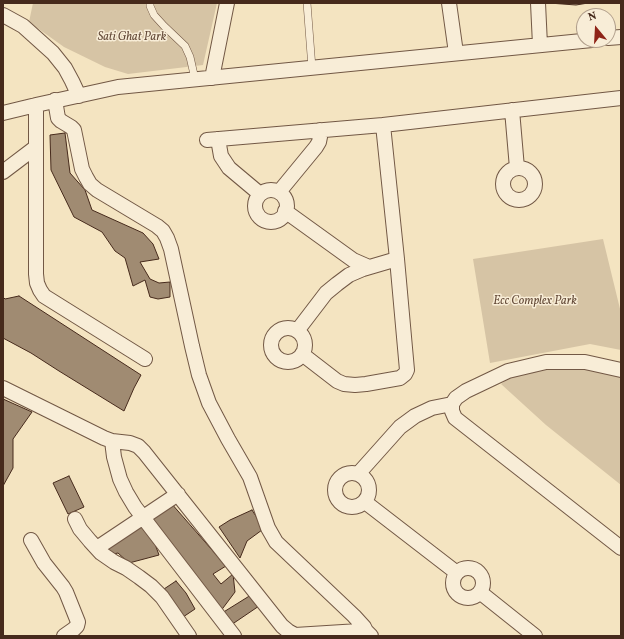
<!DOCTYPE html>
<style>
body{margin:0}
#map{position:relative;width:624px;height:639px;overflow:hidden;background:#f4e4c1;font-family:Vollkorn,serif}
canvas{display:block}
.frame{position:absolute;inset:0;border:4px solid #462a1c;pointer-events:none}
.north{position:absolute;left:576px;top:8px;width:40px;height:40px;box-sizing:border-box;background:#f8edd7;border:1px solid #b19f8c;border-radius:50%;rotate:342deg;font-size:11px;font-weight:700;line-height:16px;text-align:center;color:#462a1c}
.north::after{content:'';display:block;margin:auto;width:14px;height:18px;background:#8f2418;clip-path:polygon(50% 0,100% 100%,50% 72%,0 100%)}
</style>
<div id="map">
<canvas width="624" height="639"></canvas>
<div class="frame"></div>
<div class="north">N</div>
</div>
<script>
const context = document.querySelector('canvas').getContext('2d');
context.lineJoin = 'round';
function fill(path, color) {
  context.fillStyle = color;
  context.fill(path, 'evenodd');
}
function poly(rows) {
  const path = new Path2D();
  for (const r of rows) {
    if (r.length === 3) {
      path.moveTo(r[0] + r[2], r[1]);
      path.arc(r[0], r[1], r[2], 0, 2 * Math.PI);
      continue;
    }
    path.moveTo(r[0], r[1]);
    for (let i = 2; i < r.length; i += 2) path.lineTo(r[i], r[i + 1]);
  }
  return path;
}
function stroke(path, color, width, dash) {
  context.strokeStyle = color;
  context.lineWidth = width;
  context.lineCap = dash ? 'butt' : 'round';
  context.setLineDash(dash || []);
  context.stroke(path);
}
function write(font, color, halo, rows, align = 'center') {
  context.font = font + ' Vollkorn,serif';
  context.lineWidth = 3;
  context.setLineDash([]);
  context.textBaseline = 'middle';
  context.strokeStyle = halo;
  context.fillStyle = color;
  for (const [text, x, y, turn = 0] of rows) {
    context.save();
    context.translate(x, y);
    context.rotate((+turn || 0) * Math.PI / 180);
    context.textAlign = isNaN(turn) ? turn : align;
    if (halo) context.strokeText(text, 0, 0);
    context.fillText(text, 0, 0);
    context.restore();
  }
}
const green = poly([
 [33,3,217,3,203,65,128,74,105,67,64,47,29,22],
 [603,239,621,313,621,350,590,344,490,363,473,259],
 [542,364,621,369,621,485,546,425,501,384,513,374]
]);
const building = poly([
 [549,3,588,3,576,5,549,3],
 [65,133,70,173,85,190,92,210,143,233,153,244,159,259,140,262,150,279,159,283,170,282,170,297,158,299,150,297,145,280,133,286,125,258,115,251,102,232,74,217,51,170,50,135,65,133],
 [19,296,141,375,134,388,124,411,59,371,31,353,3,338,3,297,5,299,19,296],
 [3,399,32,412,13,439,13,468,3,486,3,399],
 [69,476,84,507,68,514,53,483,69,476],
 [171,503,226,566,213,574,221,584,233,574,235,592,220,612,150,517,171,503],
 [252,510,259,521,262,530,247,541,240,558,219,527,230,520,252,510],
 [141,526,155,544,159,555,129,563,118,553,109,555,103,548,141,526],
 [176,581,186,593,195,609,180,619,171,605,164,589,176,581],
 [251,595,259,606,231,625,222,613,251,595]
]);
const service = poly([
 [150,3,150,6,154,15,164,26,185,46,190,57,195,79],
 [307,3,312,68]
]);
const minor = poly([
 [449,3,456,53],
 [538,3,540,45],
 [3,15,23,26,53,53,65,68,72,81,79,96],
 [608,38,621,37],
 [212,78,227,3],
 [55,100,58,118,61,121,71,127,74,130,82,169,86,177,90,184,97,190,157,226,163,231,167,238,171,249,192,346,199,375,209,403,228,439,250,477,268,528,276,542,354,616,364,627,366,631],
 [36,105,36,274,37,283,40,290,44,296,145,359],
 [512,110,517,168],
 [3,113,36,105,118,87,592,40],
 [383,125,621,98],
 [218,139,221,156,229,168,260,194],
 [207,140,383,125,397,259,407,370,405,374,400,378,366,384,355,385,344,384,337,381,302,354],
 [519,184,16],
 [3,172,36,147],
 [271,206,16],
 [279,192,316,147,319,142,320,137,320,130],
 [285,211,353,260,369,267],
 [288,345,17],
 [297,331,326,293,337,284,349,275,363,269,397,259],
 [621,370,585,362,546,362,508,371,466,391,456,398,452,404,452,411,455,418,621,548],
 [3,388,104,438,112,441,130,443,138,446,144,452,282,626,288,631,295,635,359,631,366,631,371,636],
 [112,441,114,457,120,479,126,492,135,507,234,636],
 [352,490,17],
 [358,474,400,427,415,416,432,408,452,404],
 [365,502,457,573],
 [75,519,80,529,90,541,101,553,114,562,126,568,139,577,151,586,162,597,189,636],
 [31,540,44,563,63,587,66,592,78,622,77,626,74,629,64,636],
 [97,548,178,494],
 [468,583,15],
 [481,593,535,636]
]);
const parkNames = [
 ["Sati Ghat Park",132,38],
 ["Ecc Complex Park",535,302]
];
fill(green, '#d6c4a5');
fill(building, '#a08b72');
stroke(building, '#462a1c', 1);
stroke(service, '#725845', 8);
stroke(minor, '#725845', 16);
stroke(service, '#f8edd7', 7);
stroke(minor, '#f8edd7', 14);
write('italic 12px', '#634937', '#f8edd7', parkNames);
</script>
